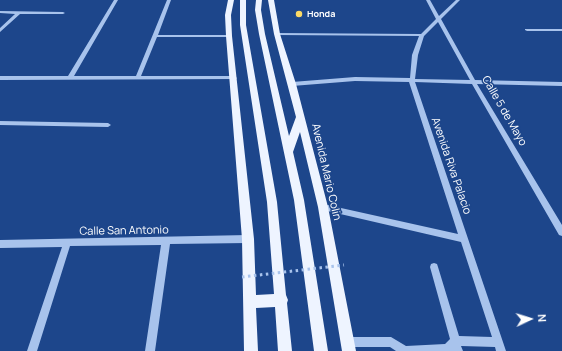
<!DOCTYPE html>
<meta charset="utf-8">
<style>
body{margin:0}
#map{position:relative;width:562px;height:351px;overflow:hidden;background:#1d468b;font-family:Manrope,sans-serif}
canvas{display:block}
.north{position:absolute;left:510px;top:299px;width:40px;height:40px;-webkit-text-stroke:3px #1d468b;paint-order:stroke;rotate:86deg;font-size:11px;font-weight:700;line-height:16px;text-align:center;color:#fff}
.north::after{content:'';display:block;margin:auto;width:14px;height:18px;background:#fff;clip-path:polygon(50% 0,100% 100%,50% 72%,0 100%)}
</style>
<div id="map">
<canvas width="562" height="351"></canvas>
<div class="north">N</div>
</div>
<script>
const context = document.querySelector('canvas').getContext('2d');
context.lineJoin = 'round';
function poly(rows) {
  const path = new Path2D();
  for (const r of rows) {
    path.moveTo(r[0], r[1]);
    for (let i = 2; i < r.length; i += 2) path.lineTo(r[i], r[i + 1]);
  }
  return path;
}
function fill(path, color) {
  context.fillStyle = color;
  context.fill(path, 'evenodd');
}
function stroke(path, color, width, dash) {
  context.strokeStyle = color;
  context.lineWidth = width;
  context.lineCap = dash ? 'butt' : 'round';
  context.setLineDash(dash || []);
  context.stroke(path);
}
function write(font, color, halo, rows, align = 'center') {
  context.font = font + ' Manrope,sans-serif';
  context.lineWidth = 3;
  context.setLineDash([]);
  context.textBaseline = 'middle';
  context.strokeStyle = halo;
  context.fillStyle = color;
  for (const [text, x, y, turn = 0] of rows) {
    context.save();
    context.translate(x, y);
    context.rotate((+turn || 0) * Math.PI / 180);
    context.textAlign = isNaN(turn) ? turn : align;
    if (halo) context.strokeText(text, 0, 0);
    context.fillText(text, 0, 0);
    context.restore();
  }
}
const minor = poly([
 [114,0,118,0,74,76,136,76,167,0,171,0,158,35,229,35,231,36,229,37,157,37,141,76,234,76,237,78,236,79,0,80,0,76,68,76,114,0],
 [426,0,430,0,439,16,456,0,460,0,441,19,475,80,562,82,562,86,477,84,562,225,562,236,559,235,472,84,415,82,506,351,496,351,495,347,461,346,463,351,396,351,390,347,347,347,344,345,342,342,344,339,347,337,391,337,406,346,445,344,450,339,430,267,431,264,434,263,437,264,438,267,459,336,492,337,461,242,323,210,320,209,319,207,320,205,323,204,458,234,409,82,355,81,292,86,289,84,292,82,355,77,410,78,412,55,419,36,277,35,275,34,277,33,421,34,436,19,426,0],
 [438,22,470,80,415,79,418,55,424,36,438,22],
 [0,11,63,12,65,13,63,14,20,14,0,32,0,28,15,14,0,13,0,11],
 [525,29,562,29,562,31,527,31,525,30,525,29],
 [0,121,108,123,111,125,108,127,0,125,0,121],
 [248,235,251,236,252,239,251,242,248,243,170,244,155,351,145,351,161,245,70,246,37,351,27,351,62,247,0,248,0,240,248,235]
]);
const major = poly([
 [228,0,234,0,231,15,232,36,254,239,256,295,274,294,267,202,240,25,240,0,246,0,246,25,277,202,286,295,288,300,287,303,292,351,278,351,275,307,256,308,258,351,244,351,242,239,226,36,225,15,228,0],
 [256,0,262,0,261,10,265,34,289,136,296,117,274,34,268,0,274,0,280,34,296,84,328,207,356,351,342,351,318,207,300,132,293,152,304,200,328,351,314,351,294,200,259,34,255,10,256,0]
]);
const pathBridge = poly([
 [242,277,344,265]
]);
const markers = [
 [299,14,4,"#fcda66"]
];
const farPoinames = [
 ["Honda",307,14]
];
const streetNames = [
 ["Calle 5 de Mayo",504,111,60],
 ["Avenida Riva Palacio",451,166,71],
 ["Avenida Mario Colín",326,172,77],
 ["Calle San Antonio",124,231,-1]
];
fill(minor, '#a8c3ec');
fill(major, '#eef4ff');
stroke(pathBridge, '#a8c3ec', 3, [2.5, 3.5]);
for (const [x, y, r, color] of markers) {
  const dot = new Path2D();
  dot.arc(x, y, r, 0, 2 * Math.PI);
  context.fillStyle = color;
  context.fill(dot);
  stroke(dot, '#1d468b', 1.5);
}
write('bold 9px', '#fff', '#1d468b', farPoinames, 'left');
write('11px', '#fff', '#1d468b', streetNames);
</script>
